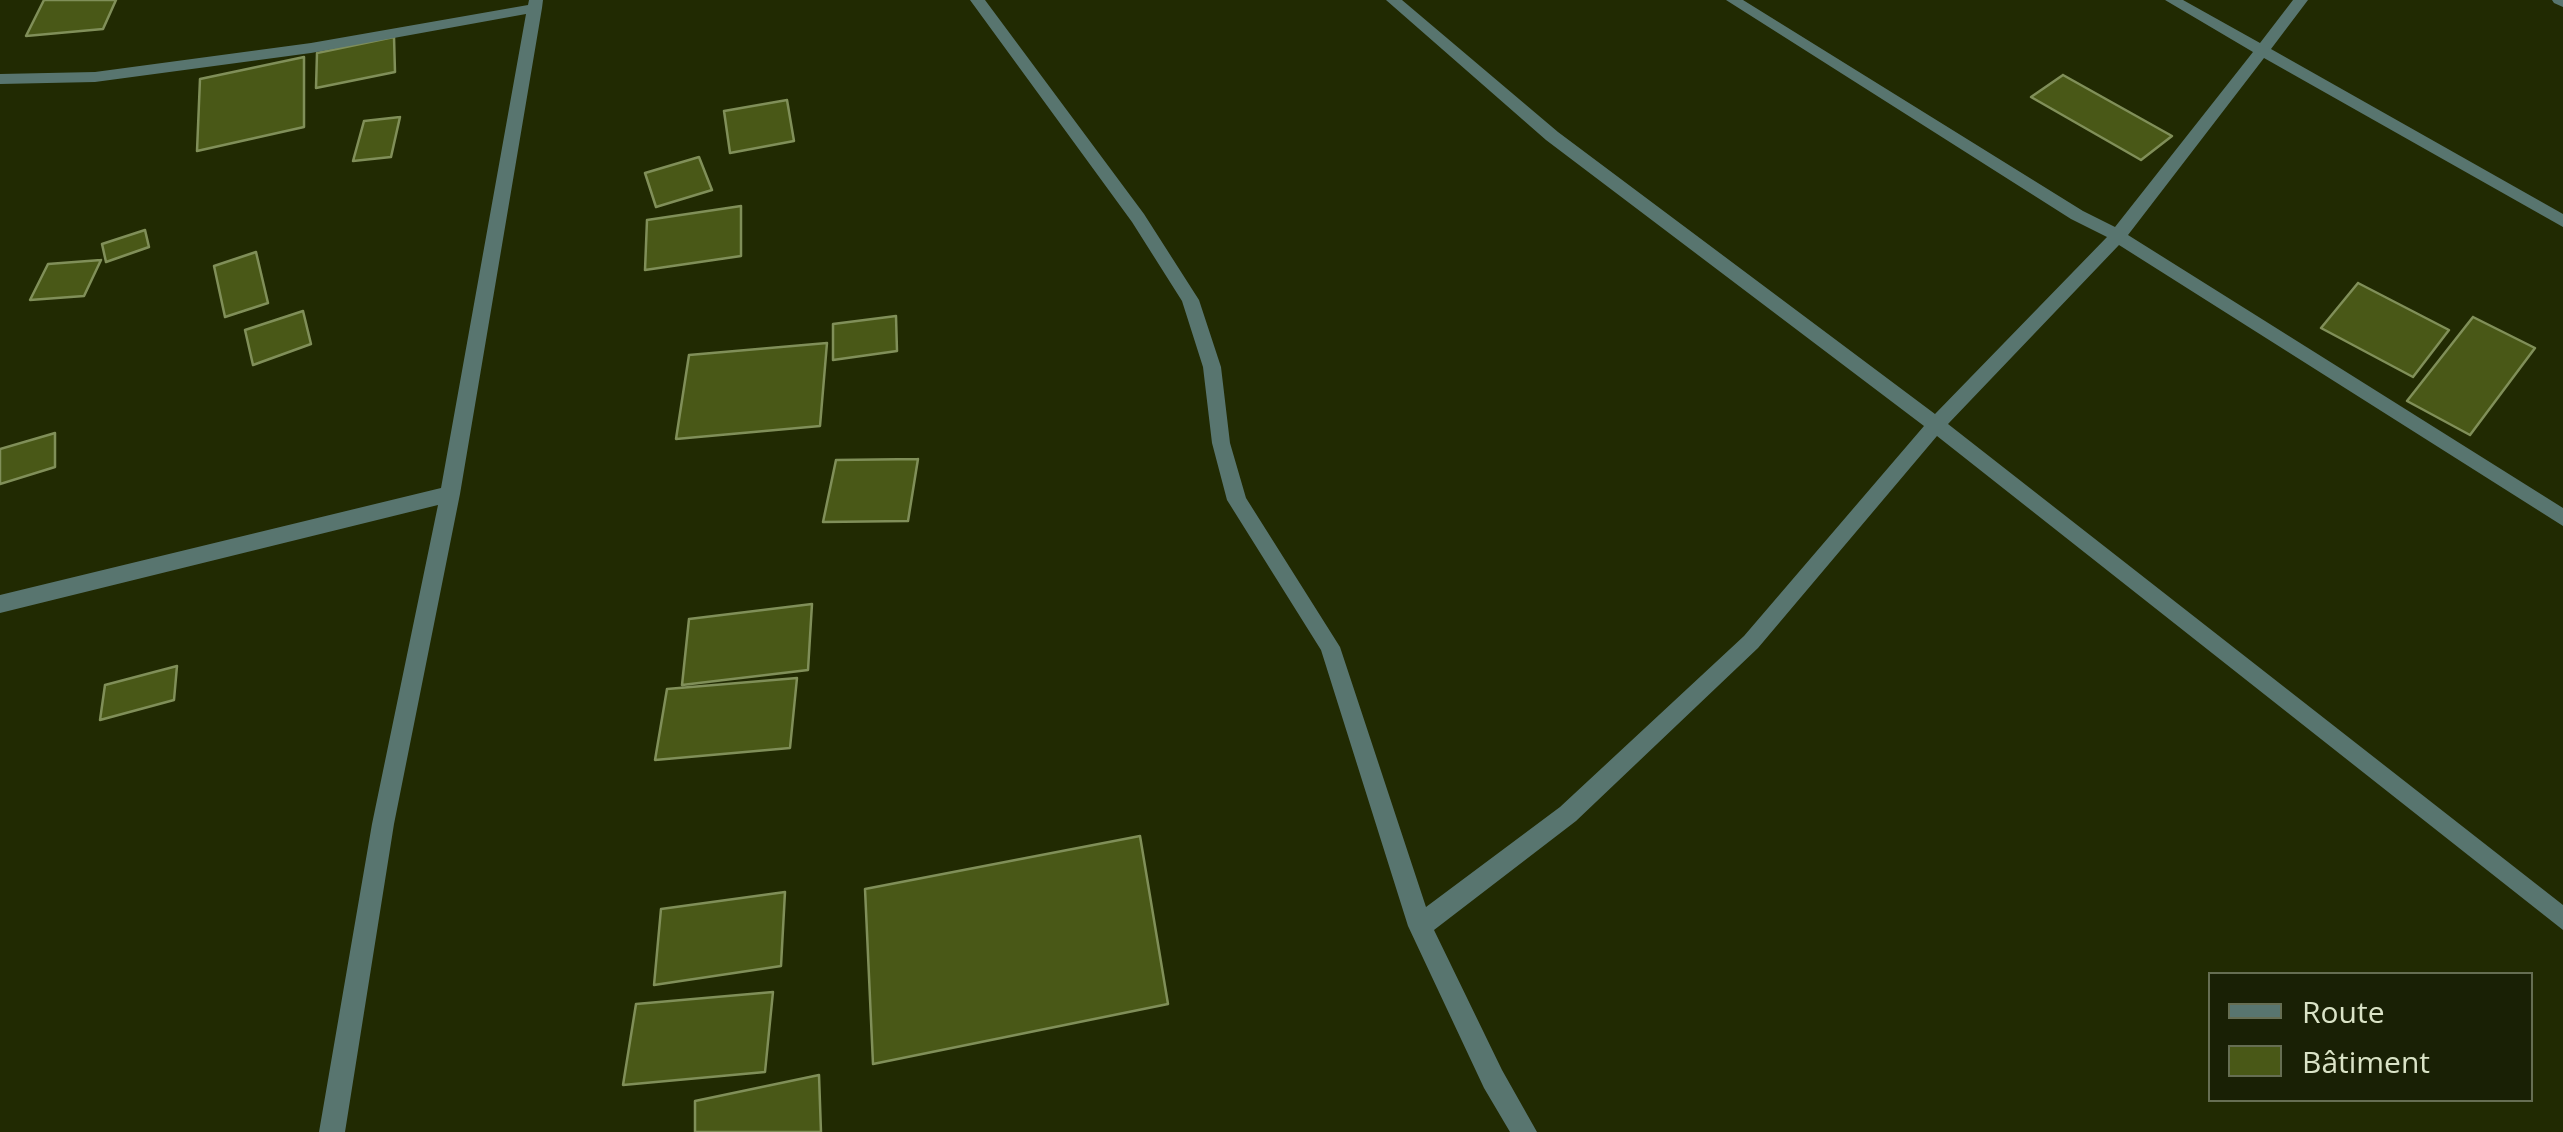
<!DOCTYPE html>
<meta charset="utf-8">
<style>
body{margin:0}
#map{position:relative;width:2563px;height:1132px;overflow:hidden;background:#212a02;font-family:"Open Sans",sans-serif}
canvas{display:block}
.legend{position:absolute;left:2208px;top:972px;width:325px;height:130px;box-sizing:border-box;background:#192005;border:2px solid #666e53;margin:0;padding:12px 18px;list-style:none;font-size:30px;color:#dae3c7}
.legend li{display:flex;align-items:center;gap:20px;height:50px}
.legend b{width:50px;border:2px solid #666e53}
</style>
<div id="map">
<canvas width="2563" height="1132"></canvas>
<ul class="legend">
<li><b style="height:12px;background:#58756f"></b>Route</li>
<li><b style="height:28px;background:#495817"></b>Bâtiment</li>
</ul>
</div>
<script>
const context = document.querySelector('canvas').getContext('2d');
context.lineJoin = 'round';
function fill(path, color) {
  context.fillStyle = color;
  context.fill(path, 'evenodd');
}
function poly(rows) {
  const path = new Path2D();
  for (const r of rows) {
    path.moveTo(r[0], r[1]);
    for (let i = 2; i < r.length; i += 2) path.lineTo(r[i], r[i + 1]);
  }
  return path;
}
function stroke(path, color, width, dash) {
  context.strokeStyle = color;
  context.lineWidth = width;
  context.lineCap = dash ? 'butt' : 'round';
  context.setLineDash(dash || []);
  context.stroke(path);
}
const building = poly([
 [44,0,116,0,103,29,26,36,44,0],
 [394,37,395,72,316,88,317,53,394,37],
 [304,57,304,127,197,151,200,79,304,57],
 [2063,75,2172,136,2141,160,2031,97,2063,75],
 [787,100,794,141,730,153,724,111,787,100],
 [400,117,391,157,353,161,364,121,400,117],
 [699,157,712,190,656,207,645,173,699,157],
 [741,206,741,256,645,270,647,220,741,206],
 [145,230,149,247,106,262,102,244,145,230],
 [256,252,268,303,225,317,214,266,256,252],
 [101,260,84,296,30,300,48,264,101,260],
 [2358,283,2449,330,2413,377,2321,328,2358,283],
 [303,311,311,344,253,365,245,330,303,311],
 [896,316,897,351,833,360,833,324,896,316],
 [2473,317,2535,348,2470,435,2407,401,2473,317],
 [827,343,820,426,676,439,689,355,827,343],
 [55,433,55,467,0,484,0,449,55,433],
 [918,459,908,521,823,522,836,460,918,459],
 [812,604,808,670,682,685,689,619,812,604],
 [177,666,174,700,100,720,105,685,177,666],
 [797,678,790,748,655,760,667,689,797,678],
 [1140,836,1168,1004,873,1064,865,889,1140,836],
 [785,892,781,966,654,985,661,909,785,892],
 [773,992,765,1072,623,1085,636,1004,773,992],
 [819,1075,821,1132,695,1132,695,1101,819,1075]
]);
const minor = poly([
 [529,0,543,0,542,8,460,494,394,824,345,1132,319,1132,372,824,438,505,0,613,0,595,441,488,526,14,311,53,95,82,0,84,0,74,95,72,311,43,528,5,529,0],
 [970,0,985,0,1144,214,1199,300,1221,367,1230,443,1246,498,1340,647,1426,907,1560,807,1744,636,1924,426,1546,140,1386,0,1402,0,1558,132,1935,414,2107,237,2071,219,1726,0,1743,0,2083,211,2115,227,2253,52,2165,0,2183,0,2260,43,2293,0,2308,0,2271,49,2563,214,2563,227,2264,58,2128,235,2563,508,2563,526,2119,245,1948,424,2563,905,2563,930,1937,436,1758,648,1576,821,1434,930,1502,1070,1537,1132,1510,1132,1484,1088,1408,926,1321,650,1227,500,1212,443,1203,367,1182,301,1132,222,970,0],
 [2552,0,2563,0,2563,7,2554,3,2552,0]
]);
fill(building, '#495817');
stroke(building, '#808f59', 2.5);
fill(minor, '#58756f');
</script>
